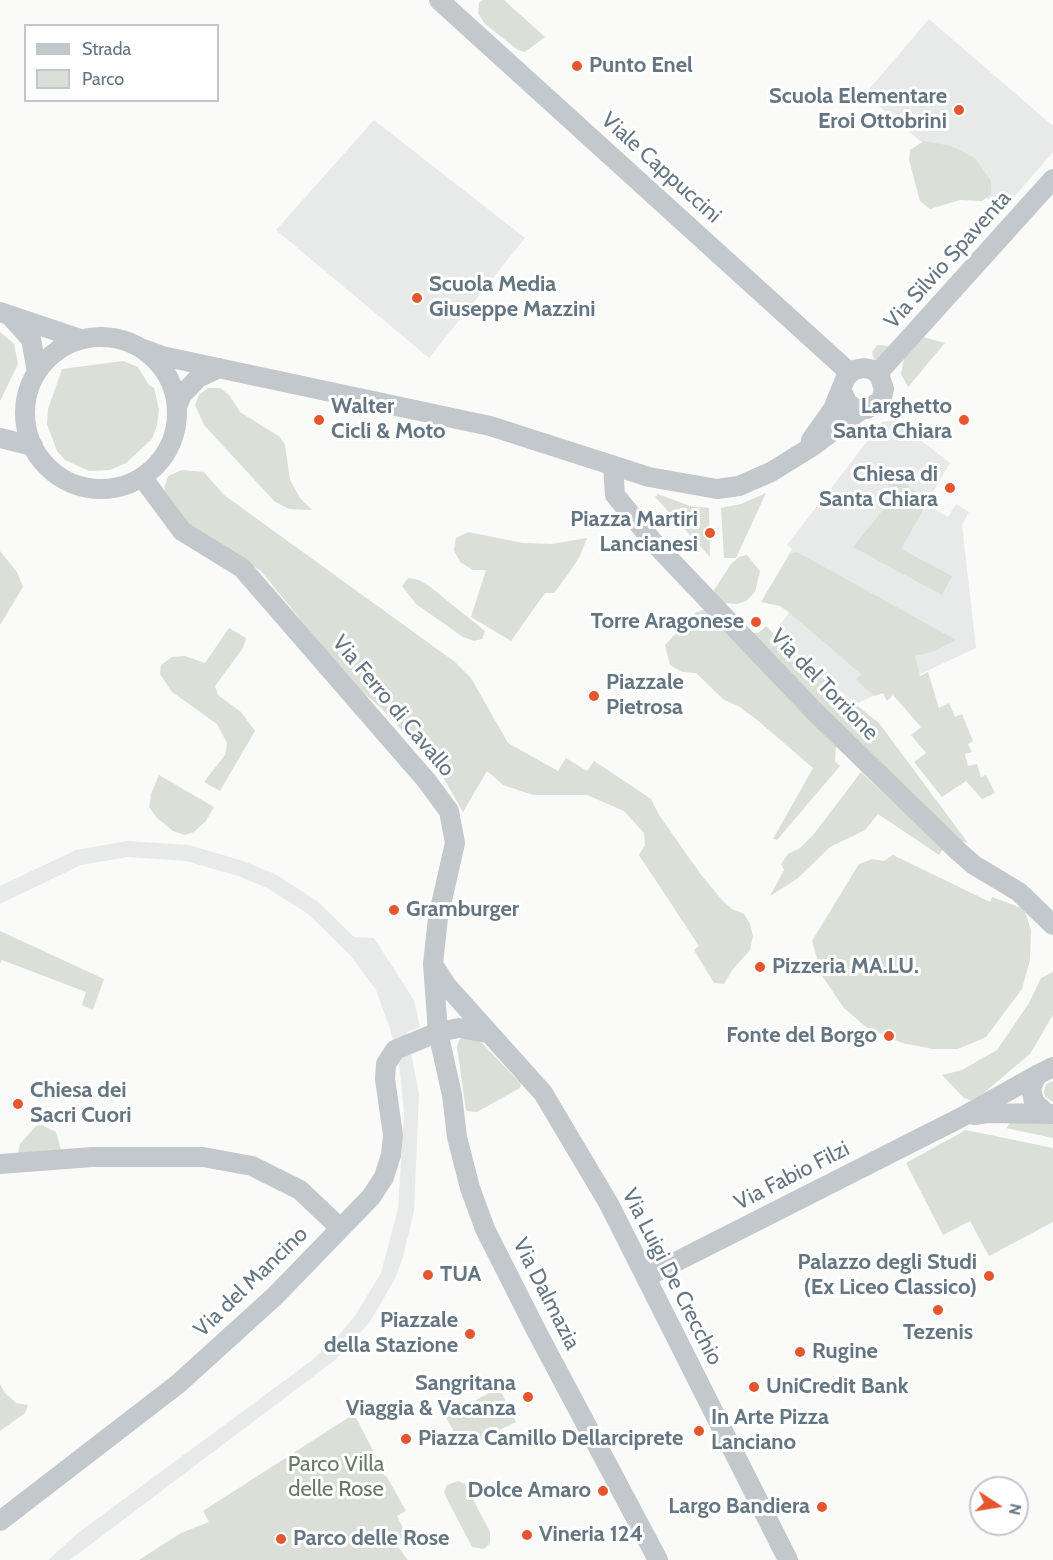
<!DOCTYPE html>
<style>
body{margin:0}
#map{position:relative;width:1053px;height:1560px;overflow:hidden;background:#fafaf8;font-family:Cabin,sans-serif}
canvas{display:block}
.legend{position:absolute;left:24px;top:24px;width:195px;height:78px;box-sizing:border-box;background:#fff;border:2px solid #c1c8cd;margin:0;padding:8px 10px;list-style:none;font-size:18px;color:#657683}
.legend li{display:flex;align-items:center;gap:12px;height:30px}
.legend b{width:30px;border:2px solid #c1c8cd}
.north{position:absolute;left:969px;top:1476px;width:60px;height:60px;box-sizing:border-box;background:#fff;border:2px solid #c1c8cd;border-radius:50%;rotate:102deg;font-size:16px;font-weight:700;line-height:24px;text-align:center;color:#657683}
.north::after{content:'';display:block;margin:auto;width:21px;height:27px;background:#e4572e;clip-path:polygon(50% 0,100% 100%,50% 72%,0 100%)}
</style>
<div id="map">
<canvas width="1053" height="1560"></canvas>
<ul class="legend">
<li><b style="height:8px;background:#c3c8cc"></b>Strada</li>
<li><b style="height:16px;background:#dadfd7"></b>Parco</li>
</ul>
<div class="north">N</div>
</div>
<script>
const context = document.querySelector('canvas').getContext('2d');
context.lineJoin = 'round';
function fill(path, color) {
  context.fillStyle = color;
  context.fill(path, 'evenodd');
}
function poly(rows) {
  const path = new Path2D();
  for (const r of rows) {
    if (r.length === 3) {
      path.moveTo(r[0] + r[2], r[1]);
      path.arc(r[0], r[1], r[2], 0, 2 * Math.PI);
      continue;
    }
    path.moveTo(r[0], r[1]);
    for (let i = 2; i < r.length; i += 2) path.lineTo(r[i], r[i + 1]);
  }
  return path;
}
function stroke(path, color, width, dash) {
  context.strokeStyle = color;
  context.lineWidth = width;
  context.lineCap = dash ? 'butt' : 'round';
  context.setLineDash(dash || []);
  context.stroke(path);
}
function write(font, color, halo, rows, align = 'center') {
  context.font = font + ' Cabin,sans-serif';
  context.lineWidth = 6;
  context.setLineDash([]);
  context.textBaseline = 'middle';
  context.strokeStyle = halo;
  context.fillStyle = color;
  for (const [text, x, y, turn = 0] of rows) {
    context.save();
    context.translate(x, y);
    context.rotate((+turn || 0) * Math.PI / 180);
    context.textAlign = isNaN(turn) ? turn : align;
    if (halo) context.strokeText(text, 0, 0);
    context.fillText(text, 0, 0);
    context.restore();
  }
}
const built = poly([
 [929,19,1053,126,1053,152,1002,211,865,94],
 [374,120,525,238,429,358,276,230],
 [895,420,950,463,926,504,948,517,956,504,969,512,962,525,976,648,856,704,773,633,790,612,780,606,761,602,792,549,787,545,882,422],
 [127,841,189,845,243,861,275,874,317,901,354,937,374,938,414,1000,420,1027,407,1032,419,1094,414,1211,403,1257,395,1279,369,1323,335,1360,70,1560,48,1560,78,1533,311,1361,341,1333,356,1314,381,1273,398,1209,404,1114,400,1070,391,1032,376,990,350,955,307,913,267,888,238,876,186,861,128,857,81,865,0,904,0,886,76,850]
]);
const green = poly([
 [483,0,504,0,545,37,525,52,518,50,485,24,478,13,479,3],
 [924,141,951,146,975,158,991,181,991,194,982,201,960,200,930,209,920,201,909,160,910,150],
 [0,332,14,344,18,364,0,401],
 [923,337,945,343,908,387,901,374,903,363,905,356],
 [877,345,889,346,878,361,874,359,872,352],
 [123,361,138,367,149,385,154,388,159,409,157,425,152,439,126,463,110,470,89,471,65,460,57,451,47,424,48,409,62,369],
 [208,388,220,388,229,395,240,412,280,437,285,445,290,480,300,498,312,510,289,509,274,501,204,425,195,405,199,395],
 [182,470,204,472,224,495,455,662,471,678,508,743,558,771,566,758,587,771,594,761,651,799,659,815,702,876,723,901,732,909,744,914,750,924,753,936,750,950,733,969,724,984,714,983,694,950,699,946,639,855,645,845,644,833,624,811,587,795,533,795,503,785,487,771,463,812,440,772,381,708,350,681,261,571,185,523,171,509,164,488,168,476],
 [893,475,928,501,901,549,952,576,942,595,853,547,897,493,887,484],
 [766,493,736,558,724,558,721,508,741,504],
 [658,494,690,506,709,508,710,557,655,497],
 [468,532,523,543,552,544,587,538,580,556,569,573,554,593,545,593,511,641,471,617,486,570,473,570,460,562,454,550,456,538],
 [0,551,17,572,23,587,0,625],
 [797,552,956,640,935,651,915,656,920,676,928,672,939,708,949,703,955,717,962,714,973,741,968,744,972,752,965,754,968,766,977,764,981,777,986,775,995,793,982,799,966,781,942,797,914,762,926,753,911,735,921,727,893,695,887,701,883,693,875,696,856,680,861,674,790,613,780,606,761,602,790,554],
 [747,555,760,571,755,592,746,601,737,604,723,603,716,598,714,590,731,564,739,557],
 [408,578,419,580,429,586,485,631,482,639,474,641,463,637,416,604,402,586],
 [706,609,836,745,835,761,840,766,777,840,773,839,813,768,756,719,738,706,724,700,696,673,682,672,670,665,665,645,695,613],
 [766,626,800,660,879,723,968,843,959,840,802,689,752,633,758,633],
 [229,628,246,638,243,648,215,686,218,695,241,712,255,731,220,791,204,782,225,755,227,743,217,724,172,692,160,674,161,665,172,657,185,656,205,663],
 [861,772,943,849,939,855,878,814,865,830,830,847,797,879,770,896,784,870,781,864,788,854,800,848,814,834],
 [159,775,214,807,206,821,194,832,185,835,173,831,157,818,149,807,151,794],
 [893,855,990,902,992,897,1024,909,1031,930,1030,960,1022,989,986,1037,958,1049,933,1049,902,1043,866,1027,844,1008,822,976,812,941,859,864,872,859,884,861],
 [0,931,104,979,93,1010,82,1005,86,992,2,960,0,964],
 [1053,972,1053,1015,1030,1054,979,1097,971,1100,964,1098,942,1075,962,1070,997,1050,1029,1003,1041,978],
 [465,1036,477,1039,484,1045,521,1084,520,1088,477,1112,466,1111,457,1047,459,1040],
 [1053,1081,1053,1102,1045,1097,1044,1091,1046,1084],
 [1013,1120,1053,1122,1053,1138,1006,1128],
 [42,1125,56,1132,61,1150,18,1154,20,1144,36,1126],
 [966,1130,1053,1148,1053,1222,989,1256,970,1221,943,1235,906,1163],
 [0,1384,5,1393,16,1403,28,1405,25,1413,0,1431],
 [499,1388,516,1422,473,1443,459,1440,445,1416],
 [354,1414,377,1458,378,1470,387,1477,406,1511,397,1516,409,1540,389,1535,408,1560,139,1560,181,1533,209,1522,203,1511],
 [458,1481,465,1484,490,1532,490,1543,484,1549,472,1547,446,1497,444,1492,447,1485]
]);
const tertiary = poly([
 [439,0,850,373],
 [0,312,80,339],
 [11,317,31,339,37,372],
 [101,413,76],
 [143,349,162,356,490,426,649,477,717,489,739,486,771,472,813,446,861,410],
 [878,373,1053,179],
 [177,406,182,395,198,378,219,368],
 [0,438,33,446],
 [811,440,833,409,846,377,854,370,864,368,874,370,880,377,884,389,881,401,867,409,857,409,848,404,842,391],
 [613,466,615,495,655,544,815,712,959,852,974,865,1019,892,1053,925],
 [142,477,182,531,242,568,426,780,449,811,455,843,438,918,433,964,438,1032,452,1095,457,1137,470,1188,485,1229,537,1332,658,1560],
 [434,966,447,986,543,1093,609,1204,788,1560],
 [1045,1112,1034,1102,1031,1088,1037,1075,1053,1067],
 [974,1115,987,1113,1053,1114],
 [0,1164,92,1157,203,1157,252,1166,300,1190,340,1228],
 [646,1277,960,1118,1037,1075],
 [0,1521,178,1384,275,1296,371,1197,384,1177,391,1155,393,1135,385,1079,386,1064,395,1050,438,1032,459,1028,487,1033]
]);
const markers = [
 [577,66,6,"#e4572e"],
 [959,110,6,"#e4572e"],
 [417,298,6,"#e4572e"],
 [319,420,6,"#e4572e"],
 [964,420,6,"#e4572e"],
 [950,488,6,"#e4572e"],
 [710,533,6,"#e4572e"],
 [756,622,6,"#e4572e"],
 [594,696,6,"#e4572e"],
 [394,910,6,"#e4572e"],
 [760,967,6,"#e4572e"],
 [889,1036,6,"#e4572e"],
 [18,1104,6,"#e4572e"],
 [428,1275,6,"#e4572e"],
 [989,1276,6,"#e4572e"],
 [938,1310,6,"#e4572e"],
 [470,1334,6,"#e4572e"],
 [800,1352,6,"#e4572e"],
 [754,1387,6,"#e4572e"],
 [528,1397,6,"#e4572e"],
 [699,1431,6,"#e4572e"],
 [406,1439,6,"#e4572e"],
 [603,1491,6,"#e4572e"],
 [822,1507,6,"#e4572e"],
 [527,1535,6,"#e4572e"],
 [281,1539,6,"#e4572e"]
];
const poiNames = [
 ["Punto Enel",589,66],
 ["Scuola Elementare",947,97,"right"],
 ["Eroi Ottobrini",947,122,"right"],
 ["Scuola Media",429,285],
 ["Giuseppe Mazzini",429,310],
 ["Walter",331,407],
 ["Cicli & Moto",331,432],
 ["Larghetto",952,407,"right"],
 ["Santa Chiara",952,432,"right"],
 ["Chiesa di",938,475,"right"],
 ["Santa Chiara",938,500,"right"],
 ["Piazza Martiri",698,520,"right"],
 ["Lancianesi",698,545,"right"],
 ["Torre Aragonese",744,622,"right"],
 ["Piazzale",606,683],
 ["Pietrosa",606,708],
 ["Gramburger",406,910],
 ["Pizzeria MA.LU.",772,967],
 ["Fonte del Borgo",877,1036,"right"],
 ["Chiesa dei",30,1091],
 ["Sacri Cuori",30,1116],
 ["Palazzo degli Studi",977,1263,"right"],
 ["(Ex Liceo Classico)",977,1288,"right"],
 ["TUA",440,1275],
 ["Piazzale",458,1321,"right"],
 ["della Stazione",458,1346,"right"],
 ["Tezenis",938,1333,"center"],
 ["Rugine",812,1352],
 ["Sangritana",516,1384,"right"],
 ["Viaggia & Vacanza",516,1409,"right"],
 ["UniCredit Bank",766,1387],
 ["In Arte Pizza",711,1418],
 ["Lanciano",711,1443],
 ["Piazza Camillo Dellarciprete",418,1439],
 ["Dolce Amaro",591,1491,"right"],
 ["Largo Bandiera",810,1507,"right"],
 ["Vineria 124",539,1535],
 ["Parco delle Rose",293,1539]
];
const streetNames = [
 ["Viale Cappuccini",661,168,42],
 ["Via Silvio Spaventa",948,260,-48],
 ["Via del Torrione",824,685,46],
 ["Via Ferro di Cavallo",393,706,50],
 ["Via Fabio Filzi",792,1176,-27],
 ["Via Luigi De Crecchio",672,1277,63],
 ["Via del Mancino",251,1282,-44],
 ["Via Dalmazia",546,1294,63]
];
const parkNames = [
 ["Parco Villa",336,1465],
 ["delle Rose",336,1490]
];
fill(built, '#e8e9e9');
fill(green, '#dadfd7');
stroke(tertiary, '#c3c8cc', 20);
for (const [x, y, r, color] of markers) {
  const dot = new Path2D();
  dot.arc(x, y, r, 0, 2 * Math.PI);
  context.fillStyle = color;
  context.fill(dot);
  stroke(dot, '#fff', 2);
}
write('bold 22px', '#657683', '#fff', poiNames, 'left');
write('22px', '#657683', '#fff', streetNames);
write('22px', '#687a64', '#fff', parkNames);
</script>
